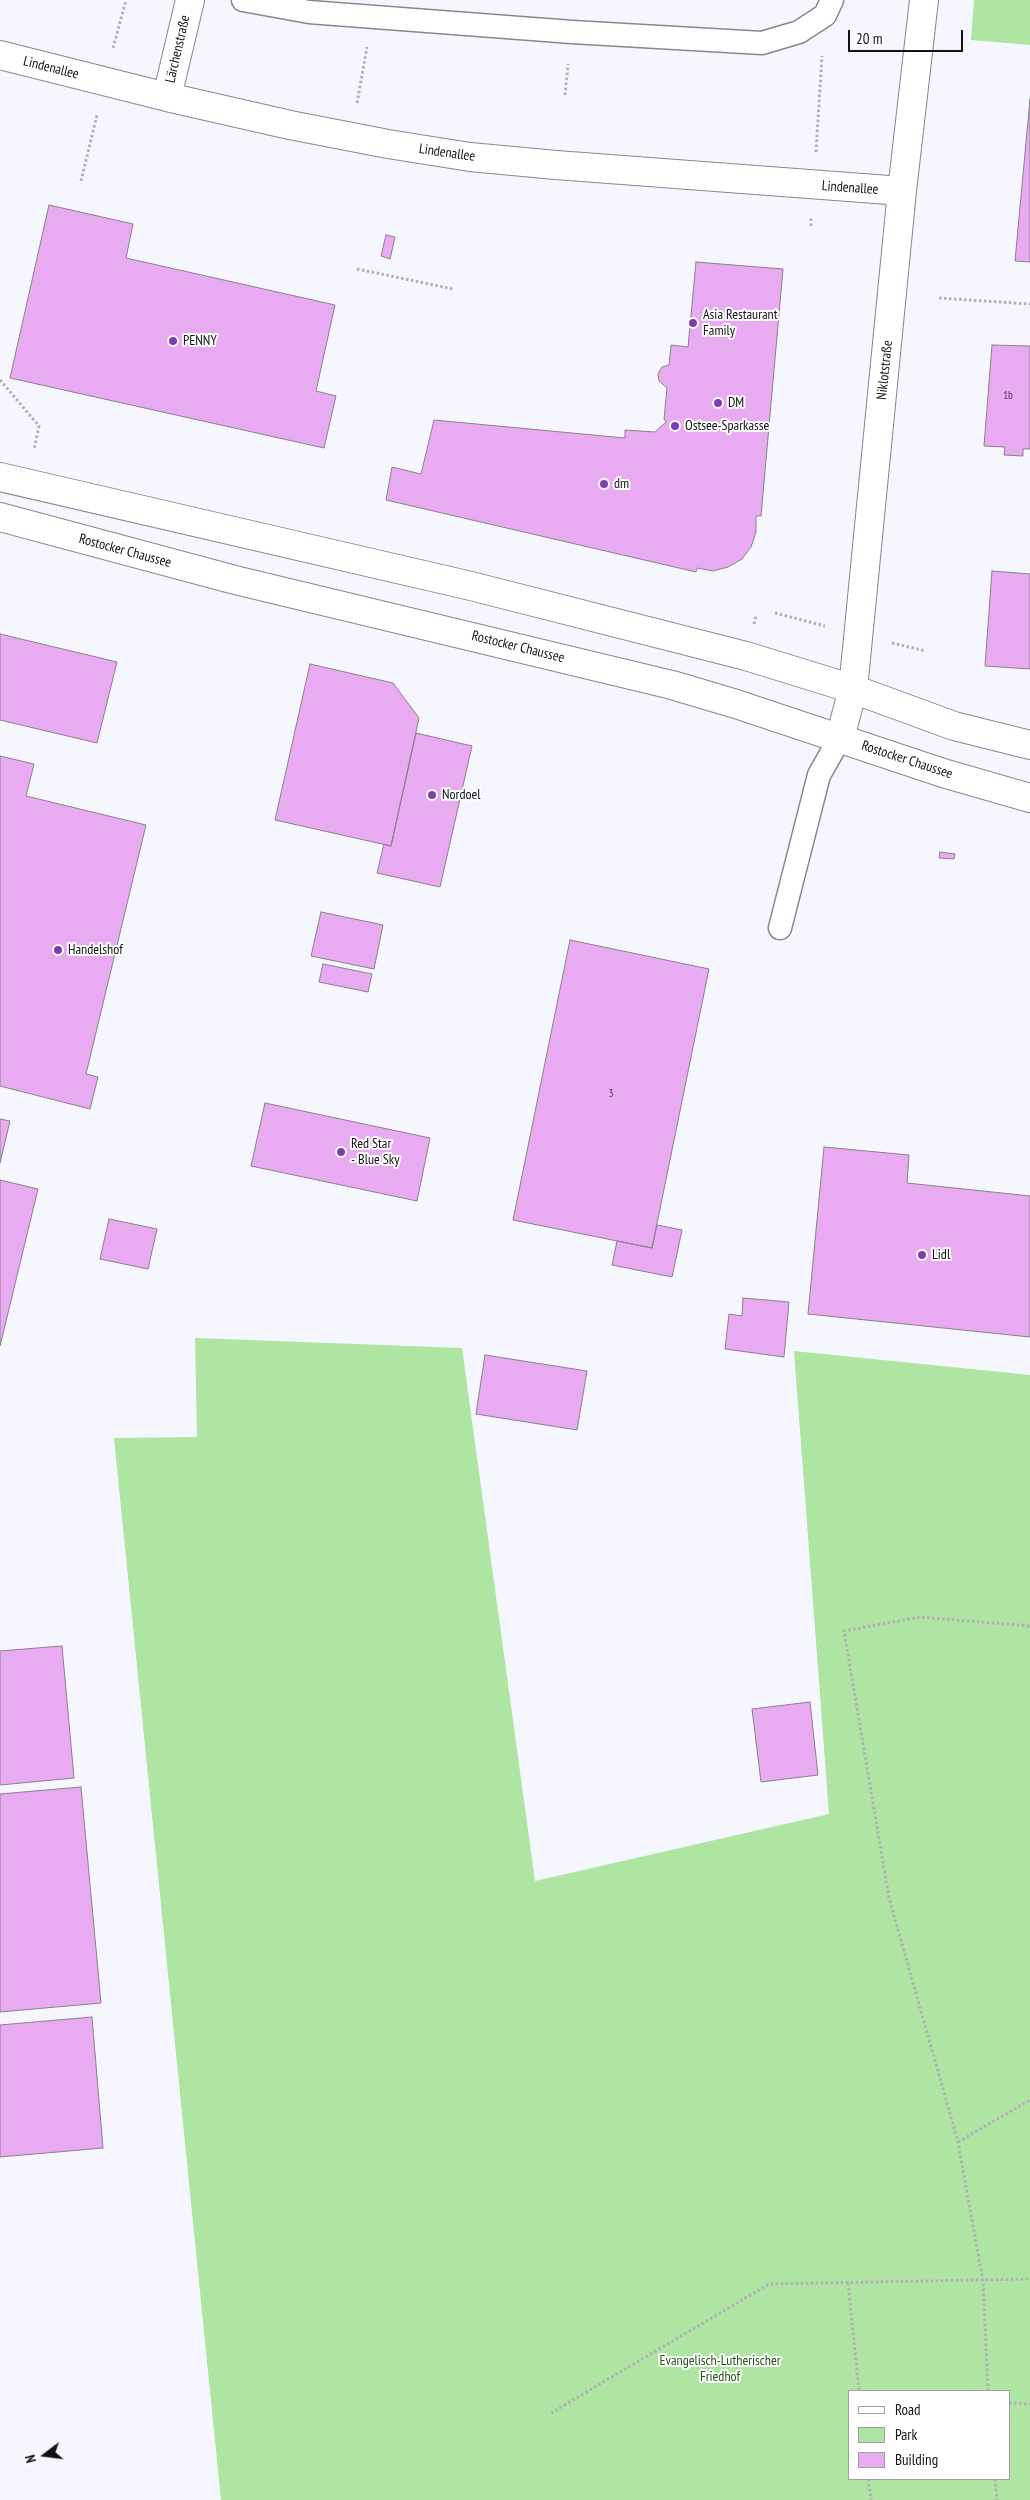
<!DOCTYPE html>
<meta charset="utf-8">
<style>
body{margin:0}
#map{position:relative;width:1030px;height:2500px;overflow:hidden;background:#f6f6fe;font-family:"PT Sans Narrow",sans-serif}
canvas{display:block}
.legend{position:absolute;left:848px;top:2390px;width:162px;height:90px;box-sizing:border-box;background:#fff;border:1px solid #a0a0a2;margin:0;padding:6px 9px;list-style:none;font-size:15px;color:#121216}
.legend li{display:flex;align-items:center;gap:10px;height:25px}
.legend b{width:25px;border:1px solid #a0a0a2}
.north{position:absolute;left:20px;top:2430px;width:50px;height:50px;-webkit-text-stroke:4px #fff;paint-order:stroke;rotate:255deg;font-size:14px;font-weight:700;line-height:20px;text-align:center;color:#121216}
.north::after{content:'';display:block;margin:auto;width:18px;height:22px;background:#121216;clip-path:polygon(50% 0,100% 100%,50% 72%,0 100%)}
.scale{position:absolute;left:848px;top:30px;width:115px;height:22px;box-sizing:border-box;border:2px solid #121216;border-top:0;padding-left:6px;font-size:15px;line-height:18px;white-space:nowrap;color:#121216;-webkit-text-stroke:4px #fff;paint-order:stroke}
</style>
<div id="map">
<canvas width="1030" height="2500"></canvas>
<ul class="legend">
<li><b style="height:6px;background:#fff"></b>Road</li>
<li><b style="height:14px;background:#aee5a2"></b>Park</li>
<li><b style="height:14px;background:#e8abf2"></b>Building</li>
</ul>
<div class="north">N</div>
<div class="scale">20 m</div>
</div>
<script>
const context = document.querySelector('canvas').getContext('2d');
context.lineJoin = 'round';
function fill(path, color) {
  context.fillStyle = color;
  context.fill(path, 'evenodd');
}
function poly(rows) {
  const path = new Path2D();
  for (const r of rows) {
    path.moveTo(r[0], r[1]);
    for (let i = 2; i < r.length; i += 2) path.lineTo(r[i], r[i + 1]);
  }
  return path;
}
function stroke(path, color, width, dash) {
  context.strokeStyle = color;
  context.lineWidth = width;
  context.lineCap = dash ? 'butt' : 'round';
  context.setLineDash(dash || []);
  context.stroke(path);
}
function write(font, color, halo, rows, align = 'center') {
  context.font = font + ' "PT Sans Narrow",sans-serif';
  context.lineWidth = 4;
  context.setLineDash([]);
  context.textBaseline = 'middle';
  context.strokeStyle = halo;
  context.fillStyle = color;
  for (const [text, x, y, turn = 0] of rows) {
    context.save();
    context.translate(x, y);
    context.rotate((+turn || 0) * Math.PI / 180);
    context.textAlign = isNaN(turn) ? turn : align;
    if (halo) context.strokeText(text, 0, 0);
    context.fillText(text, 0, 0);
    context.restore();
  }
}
const green = poly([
 [974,0,1030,0,1030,45,971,40],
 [195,1338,462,1348,535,1881,829,1814,794,1351,1030,1375,1030,2500,221,2500,114,1438,197,1437],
 [849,2391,1009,2391,1009,2479,849,2479]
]);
const building = poly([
 [1030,99,1030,262,1015,261,1030,99],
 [49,205,133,224,126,258,335,305,316,391,336,396,324,448,10,378,49,205],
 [386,235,395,237,390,259,381,256,386,235],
 [696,262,783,269,761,516,756,516,756,532,751,547,742,559,728,567,713,571,697,568,696,572,386,500,392,467,421,474,434,420,625,438,625,430,655,432,666,422,664,419,667,388,659,381,658,374,662,367,669,365,671,345,688,347,696,262],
 [992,345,1030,346,1030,449,1023,449,1023,456,1004,455,1005,447,984,446,992,345],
 [992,571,1030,574,1030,669,985,666,992,571],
 [0,634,117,662,97,743,0,720,0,634],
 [310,664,393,683,419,718,391,846,275,820,310,664],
 [416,733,472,746,440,887,377,873,384,844,391,846,416,733],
 [0,756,34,764,26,796,146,825,86,1074,98,1077,90,1109,0,1086,0,756],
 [940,852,955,854,954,859,939,858,940,852],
 [321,912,383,925,374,969,311,956,321,912],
 [570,940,709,969,652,1248,513,1220,570,940],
 [323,964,372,974,368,992,319,982,323,964],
 [265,1103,430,1138,417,1201,251,1166,265,1103],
 [0,1119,10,1121,0,1163,0,1119],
 [824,1147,909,1155,907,1183,1030,1196,1030,1337,808,1314,824,1147],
 [0,1180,38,1189,0,1346,0,1180],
 [109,1219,157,1229,148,1269,100,1259,109,1219],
 [657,1225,682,1230,672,1277,612,1265,617,1241,652,1248,657,1225],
 [743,1298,789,1302,784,1357,725,1349,729,1314,742,1316,743,1298],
 [485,1355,587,1371,577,1430,476,1414,485,1355],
 [62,1646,74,1778,0,1785,0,1651,62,1646],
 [810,1702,818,1775,761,1782,752,1709,810,1702],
 [81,1787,101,2003,0,2012,0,1794,81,1787],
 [92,2017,103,2148,0,2157,0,2025,92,2017]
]);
const path = poly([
 [113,48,126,0],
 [565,95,568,64],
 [357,103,367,47],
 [816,152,822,56],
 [81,181,97,115],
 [811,226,811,218],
 [357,269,453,289],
 [939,298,1030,304],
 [0,380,39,426,34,450],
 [775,613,825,626],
 [754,624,756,615],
 [892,643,926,651],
 [958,2142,1030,2100],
 [848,2283,859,2391],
 [988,2391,983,2281,958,2142,889,1898,844,1631,920,1617,1030,1626],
 [1009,2403,1030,2404],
 [551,2413,769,2284,1030,2279],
 [868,2479,871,2500],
 [995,2479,997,2500]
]);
const service = poly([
 [243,0,309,12,572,32,762,43,799,32,825,15,832,0],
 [780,928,819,775,840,738]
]);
const minor = poly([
 [0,55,167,97,290,125,388,144,470,157,556,165,902,191],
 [167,97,190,0],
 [840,738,853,689,902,191,924,0]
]);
const primary = poly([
 [0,477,471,586,746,656,853,689,954,726,1030,745],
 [0,517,235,580,672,685,736,704,943,773,1030,798]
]);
const markers = [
 [693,323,5,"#813baf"],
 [173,341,5,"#813baf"],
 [718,403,5,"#813baf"],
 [675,426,5,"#813baf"],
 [604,484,5,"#813baf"],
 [432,795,5,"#813baf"],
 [58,950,5,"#813baf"],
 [341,1152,5,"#813baf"],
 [922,1255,5,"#813baf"]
];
const numberNames = [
 ["1b",1008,396],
 ["3",611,1094]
];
const streetNames = [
 ["Lärchenstraße",178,49,-77],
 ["Lindenallee",51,68,14],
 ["Lindenallee",447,153,8],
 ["Lindenallee",850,188,4],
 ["Niklotstraße",885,370,-84],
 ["Rostocker Chaussee",125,551,15],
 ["Rostocker Chaussee",518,647,14],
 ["Rostocker Chaussee",907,760,18]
];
const poiNames = [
 ["Asia Restaurant",703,315],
 ["Family",703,331],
 ["PENNY",183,341],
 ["DM",728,403],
 ["Ostsee-Sparkasse",685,426],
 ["dm",614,484],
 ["Nordoel",442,795],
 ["Handelshof",68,950],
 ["Red Star",351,1144],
 ["- Blue Sky",351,1160],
 ["Lidl",932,1255]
];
const parkNames = [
 ["Evangelisch-Lutherischer",720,2361],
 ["Friedhof",720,2377]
];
fill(green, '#aee5a2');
fill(building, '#e8abf2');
stroke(building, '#89818a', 1);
stroke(service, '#878791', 25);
stroke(minor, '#878791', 30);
stroke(primary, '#878791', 30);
stroke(path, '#b0b0b7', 3, [2.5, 2.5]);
stroke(service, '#fff', 22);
stroke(minor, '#fff', 28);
stroke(primary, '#fff', 28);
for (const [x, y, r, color] of markers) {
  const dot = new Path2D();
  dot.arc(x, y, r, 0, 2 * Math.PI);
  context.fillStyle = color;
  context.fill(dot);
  stroke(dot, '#fff', 2);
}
write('11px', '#48384d', null, numberNames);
write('14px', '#121216', '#fff', streetNames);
write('14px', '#121216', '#fff', poiNames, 'left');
write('14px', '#1f5811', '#fff', parkNames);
</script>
